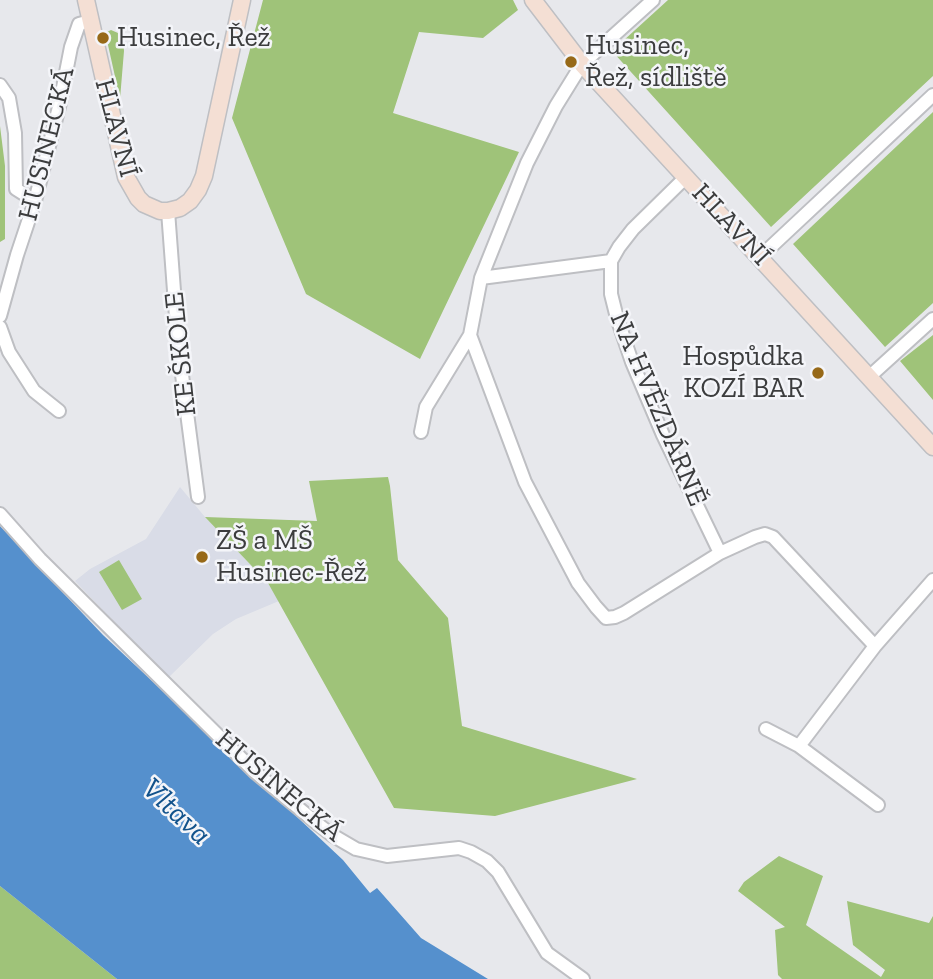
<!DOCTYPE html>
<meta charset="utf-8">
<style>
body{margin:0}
canvas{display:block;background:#e7e8ec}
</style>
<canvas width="933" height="979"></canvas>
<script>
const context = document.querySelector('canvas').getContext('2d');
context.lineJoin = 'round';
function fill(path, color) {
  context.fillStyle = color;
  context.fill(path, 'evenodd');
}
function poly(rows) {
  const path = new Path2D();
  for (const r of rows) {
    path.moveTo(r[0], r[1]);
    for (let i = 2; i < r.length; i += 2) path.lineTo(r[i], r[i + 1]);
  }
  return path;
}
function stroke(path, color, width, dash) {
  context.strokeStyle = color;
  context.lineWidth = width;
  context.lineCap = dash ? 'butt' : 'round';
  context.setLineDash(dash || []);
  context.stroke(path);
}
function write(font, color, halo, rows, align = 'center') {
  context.font = font + ' "Zilla Slab",serif';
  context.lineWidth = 5;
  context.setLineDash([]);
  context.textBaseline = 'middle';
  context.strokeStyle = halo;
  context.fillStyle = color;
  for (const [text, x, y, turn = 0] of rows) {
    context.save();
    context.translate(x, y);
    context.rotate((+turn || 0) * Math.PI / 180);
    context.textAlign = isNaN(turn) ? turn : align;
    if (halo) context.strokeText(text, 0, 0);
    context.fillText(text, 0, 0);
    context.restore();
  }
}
const built = poly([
 [180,487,205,517,268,583,279,601,236,619,213,634,168,678,75,581,90,569,146,539]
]);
const green = poly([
 [263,0,513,0,518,10,483,38,419,32,393,113,519,152,420,359,306,294,232,118],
 [668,0,933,0,933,76,771,227,612,51],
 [111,30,118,33,123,39,124,51,120,99,106,36,107,32],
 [933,112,933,303,885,347,793,244],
 [0,126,5,166,5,239,0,242],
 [933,335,933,400,900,361],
 [388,477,390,486,398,560,448,618,462,726,637,779,495,816,394,808,268,583,205,517,317,521,309,481],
 [119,560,142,599,122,610,99,572],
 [779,856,823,876,806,925,881,977,885,970,853,945,847,901,929,923,933,916,933,979,782,979,778,975,775,930,785,927,738,891,744,882],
 [0,886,117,979,0,979]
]);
const water = poly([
 [0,526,103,635,343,860,370,893,377,888,421,938,488,979,117,979,0,886]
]);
const street = poly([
 [653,0,582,64,556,106,527,163,481,278,470,335,525,482,578,583,596,607,606,618,615,617,624,613,720,553,755,537,765,534,773,537,875,646],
 [0,85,9,98,15,133,16,189,35,201],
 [686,177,633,229,619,247,611,261,611,294,617,318,632,362,663,435,720,553],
 [168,211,178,344,198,497],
 [760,257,933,95],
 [481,278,611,261],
 [0,316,17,255,35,201,60,103,71,47,79,24,90,21],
 [0,327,9,352,34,391,59,411],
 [869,377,933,319],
 [421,432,426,407,470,335],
 [0,514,40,559,255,772,319,825,332,835,356,849,387,856,459,848,471,852,487,861,498,872,547,953,583,979],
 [766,729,799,746,878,805],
 [799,746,875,646,933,580]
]);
const secondary = poly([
 [86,0,126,177,138,198,144,204,160,211,168,211,180,208,190,201,198,190,204,176,242,0],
 [533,0,582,64,933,447]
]);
const markers = [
 [103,38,7,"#976918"],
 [571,62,7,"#976918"],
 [818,373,7,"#976918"],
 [202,557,7,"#976918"]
];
const poiNames = [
 ["Husinec, Řež",117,38],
 ["Husinec,",585,46],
 ["Řež, sídliště",585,78],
 ["Hospůdka",804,357,"right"],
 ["KOZÍ BAR",804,389,"right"],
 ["ZŠ a MŠ",216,541],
 ["Husinec-Řež",216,573]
];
const streetNames = [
 ["HLAVNÍ",116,128,75],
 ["HUSINECKÁ",47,144,-76],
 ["HLAVNÍ",731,225,47],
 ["KE ŠKOLE",181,354,-96],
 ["NA HVĚZDÁRNĚ",658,409,67],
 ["HUSINECKÁ",279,786,40]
];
const waterNames = [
 ["Vltava",176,812,43]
];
fill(built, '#d9dce7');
fill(green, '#9fc379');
fill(water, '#5590cd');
stroke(street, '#bebfc3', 16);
stroke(secondary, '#bebfc3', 19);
stroke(street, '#fff', 12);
stroke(secondary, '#f4dfd4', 16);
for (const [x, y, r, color] of markers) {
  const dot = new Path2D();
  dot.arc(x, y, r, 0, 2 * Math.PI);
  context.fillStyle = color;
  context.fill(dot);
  stroke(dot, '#f4f5f9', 2.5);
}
write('28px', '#3c3d3e', '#f4f5f9', poiNames, 'left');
write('28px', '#3c3d3e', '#f4f5f9', streetNames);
write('italic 30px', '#12528b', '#f4f5f9', waterNames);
</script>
